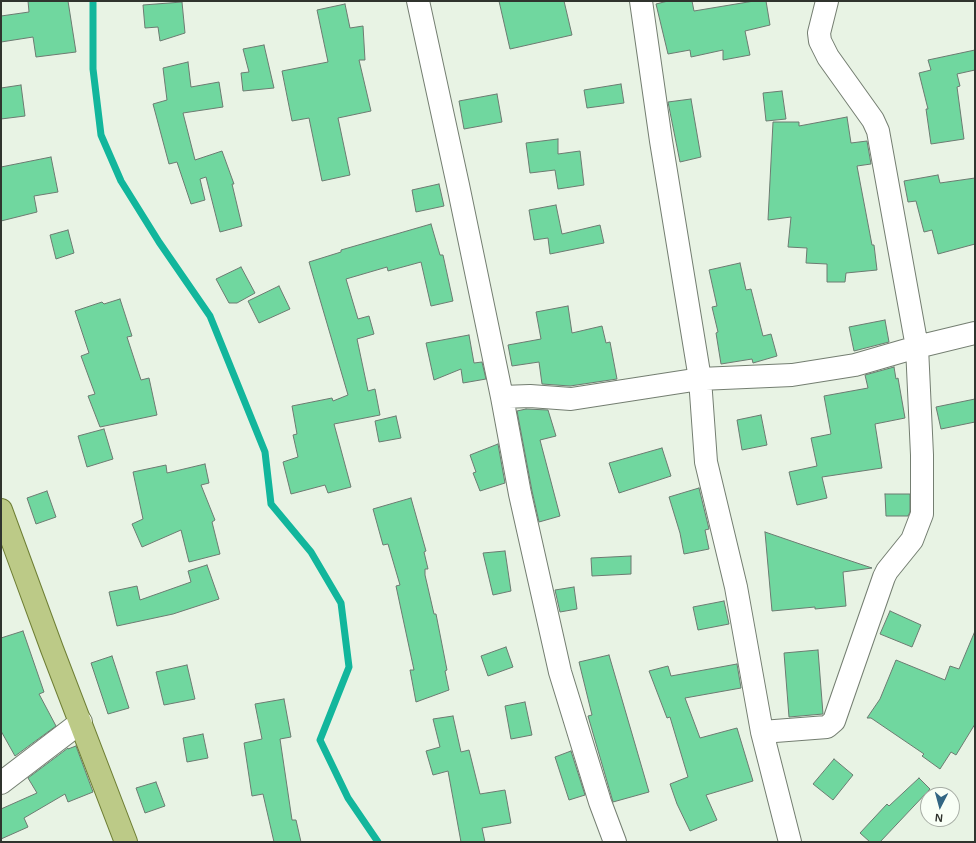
<!DOCTYPE html>
<style>
body{margin:0}
#map{position:relative;width:976px;height:843px;overflow:hidden;background:#e8f3e4;font-family:Helvetica,sans-serif}
canvas{display:block}
.frame{position:absolute;inset:0;border:2px solid #30342e;pointer-events:none}
.north{position:absolute;left:920px;top:787px;width:40px;height:40px;box-sizing:border-box;background:#f8fff6;border:1px solid #a8aea6;border-radius:50%;rotate:186deg;font-size:11px;font-weight:700;line-height:16px;text-align:center;color:#30342e}
.north::after{content:'';display:block;margin:auto;width:14px;height:18px;background:#336784;clip-path:polygon(50% 0,100% 100%,50% 72%,0 100%)}
</style>
<div id="map">
<canvas width="976" height="843"></canvas>
<div class="frame"></div>
<div class="north">N</div>
</div>
<script>
const context = document.querySelector('canvas').getContext('2d');
context.lineJoin = 'round';
function poly(rows) {
  const path = new Path2D();
  for (const r of rows) {
    path.moveTo(r[0], r[1]);
    for (let i = 2; i < r.length; i += 2) path.lineTo(r[i], r[i + 1]);
  }
  return path;
}
function stroke(path, color, width, dash) {
  context.strokeStyle = color;
  context.lineWidth = width;
  context.lineCap = dash ? 'butt' : 'round';
  context.setLineDash(dash || []);
  context.stroke(path);
}
function fill(path, color) {
  context.fillStyle = color;
  context.fill(path, 'evenodd');
}
const stream = poly([
 [93,1,93,69,101,135,121,181,159,242,210,316,265,452,271,504,311,552,341,603,349,667,320,740,348,798,378,842]
]);
const building = poly([
 [28,1,68,1,76,52,36,57,33,37,1,42,1,16,29,12,28,1],
 [499,1,564,1,572,35,510,49,499,1],
 [668,1,692,1,694,11,754,1,766,1,770,25,745,31,750,55,723,60,723,50,691,57,690,50,668,54,656,4,668,1],
 [182,2,185,33,160,41,158,27,145,28,143,5,182,2],
 [345,4,350,28,363,26,365,60,359,60,371,111,338,118,350,175,322,181,309,118,292,121,282,71,328,62,317,10,345,4],
 [264,45,274,88,243,91,241,73,249,72,243,49,264,45],
 [975,50,975,70,957,74,960,86,957,87,964,139,931,144,926,109,928,109,919,73,931,70,928,60,975,50],
 [188,62,191,87,219,82,223,107,183,113,195,160,222,151,234,184,232,184,242,226,220,232,206,177,200,179,205,200,191,204,177,162,169,164,153,104,167,100,163,68,188,62],
 [621,84,624,103,587,108,584,90,621,84],
 [21,85,25,116,1,119,1,88,21,85],
 [782,91,786,119,766,121,763,93,782,91],
 [497,94,502,122,464,129,459,101,497,94],
 [691,99,701,157,680,162,668,102,691,99],
 [847,117,851,143,867,141,871,164,857,166,872,245,874,245,877,270,846,273,845,282,827,282,827,264,806,263,807,248,788,247,791,217,768,220,773,122,799,122,799,126,847,117],
 [558,139,558,154,580,151,584,185,558,189,555,170,530,173,526,143,558,139],
 [51,157,58,192,34,196,37,212,1,221,1,167,51,157],
 [938,175,940,183,975,178,975,244,938,254,932,230,924,232,916,201,908,202,904,181,938,175],
 [439,184,444,206,416,212,412,190,439,184],
 [556,205,562,234,600,225,604,243,550,254,548,238,534,240,529,210,556,205],
 [431,224,440,255,443,255,453,301,431,306,421,262,388,271,387,267,346,279,358,319,369,316,374,334,357,339,368,391,375,389,380,415,334,424,351,487,328,493,325,485,291,494,283,462,298,457,293,435,297,434,292,406,332,398,333,401,348,395,309,262,341,252,341,250,431,224],
 [68,230,74,253,56,259,50,235,68,230],
 [740,263,746,290,751,289,763,336,771,334,777,356,753,363,752,359,721,364,716,333,718,332,712,307,717,306,709,270,740,263],
 [241,267,255,293,237,303,229,303,216,279,241,267],
 [279,286,290,309,259,323,248,301,279,286],
 [120,299,132,336,127,337,141,380,149,378,157,415,100,427,88,396,95,394,81,356,89,353,75,311,102,302,104,304,120,299],
 [568,306,572,333,602,326,606,343,610,342,617,379,570,386,542,384,539,362,512,366,508,345,541,339,536,312,568,306],
 [885,320,889,342,854,351,849,327,885,320],
 [469,335,474,363,482,362,486,379,463,383,461,369,434,380,426,343,469,335],
 [894,367,896,379,898,378,905,418,875,424,882,468,822,477,827,498,797,505,789,472,817,466,811,438,831,434,824,396,868,388,865,375,894,367],
 [975,399,975,422,941,429,936,407,975,399],
 [526,409,548,410,556,436,540,440,560,516,539,522,532,491,517,411,526,409],
 [761,415,767,445,742,450,737,420,761,415],
 [396,416,401,438,379,442,375,421,396,416],
 [104,429,113,459,87,467,78,436,104,429],
 [498,444,505,483,480,491,473,473,476,472,470,455,498,444],
 [662,448,671,476,619,493,609,463,662,448],
 [205,464,209,483,201,485,215,520,212,522,220,554,189,562,181,530,142,547,132,524,143,519,133,472,166,465,167,473,205,464],
 [699,488,709,529,705,530,709,549,684,554,680,533,669,497,699,488],
 [47,491,56,517,36,524,27,498,47,491],
 [885,494,910,494,910,512,908,516,886,516,885,494],
 [411,498,426,551,424,552,428,569,425,569,425,575,434,614,436,614,447,670,445,671,449,690,416,702,410,670,414,670,396,586,400,585,388,544,383,545,373,509,411,498],
 [765,532,800,544,872,568,843,572,846,606,815,609,815,607,772,611,765,532],
 [505,551,511,591,493,595,483,553,505,551],
 [631,556,631,574,592,576,591,558,631,556],
 [207,565,219,599,173,614,117,626,109,592,137,586,140,600,191,582,188,571,207,565],
 [574,587,577,609,560,612,555,590,574,587],
 [724,601,729,624,698,630,693,607,724,601],
 [890,611,921,625,912,647,880,634,890,611],
 [23,631,44,692,39,694,56,726,15,756,1,731,1,638,23,631],
 [975,631,975,724,956,755,951,752,940,769,922,756,924,754,871,718,867,718,880,699,896,660,945,680,950,666,959,669,975,631],
 [506,647,513,667,488,676,481,656,506,647],
 [818,650,823,714,789,717,784,653,818,650],
 [609,655,649,792,613,802,588,716,592,715,579,662,609,655],
 [112,656,129,708,108,714,91,663,112,656],
 [737,664,741,688,685,698,700,738,737,728,753,781,706,795,717,820,690,831,677,804,670,784,688,777,670,717,667,718,649,671,668,666,671,676,737,664],
 [187,665,195,699,164,705,156,672,187,665],
 [284,699,291,737,280,739,292,820,296,820,301,842,274,842,263,794,252,796,244,743,262,739,255,704,284,699],
 [525,702,532,735,511,739,505,706,525,702],
 [453,716,461,752,469,750,480,794,505,790,511,823,482,828,485,842,461,842,448,771,433,775,426,751,440,747,433,719,453,716],
 [203,734,208,758,187,762,183,738,203,734],
 [76,746,93,792,68,802,65,794,24,818,28,827,1,839,1,809,37,793,28,778,68,748,68,749,76,746],
 [571,751,585,795,569,800,555,757,571,751],
 [834,759,853,775,833,800,813,784,834,759],
 [919,778,930,789,880,842,870,842,860,833,887,804,889,806,919,778],
 [156,782,165,806,145,813,136,788,156,782]
]);
const minor = poly([
 [418,1,458,185,502,397,520,494,560,672,600,802,615,842],
 [641,1,661,141,700,379,706,462,736,587,762,732,790,842],
 [502,397,530,396,571,399,700,379,792,375,855,365,917,347,975,333],
 [762,732,827,727,834,721,884,577,887,571,912,540,922,514,922,455,917,347,878,131,873,120,828,57,820,41,819,33,827,1],
 [1,783,81,722]
]);
const major = poly([
 [1,510,52,649,126,842]
]);
stroke(stream, '#12b69c', 7);
fill(building, '#70d79f');
stroke(building, '#6c7b71', 1);
stroke(minor, '#747e71', 24);
stroke(major, '#6e7e34', 24);
stroke(minor, '#fff', 22);
stroke(major, '#bcca87', 22);
</script>
